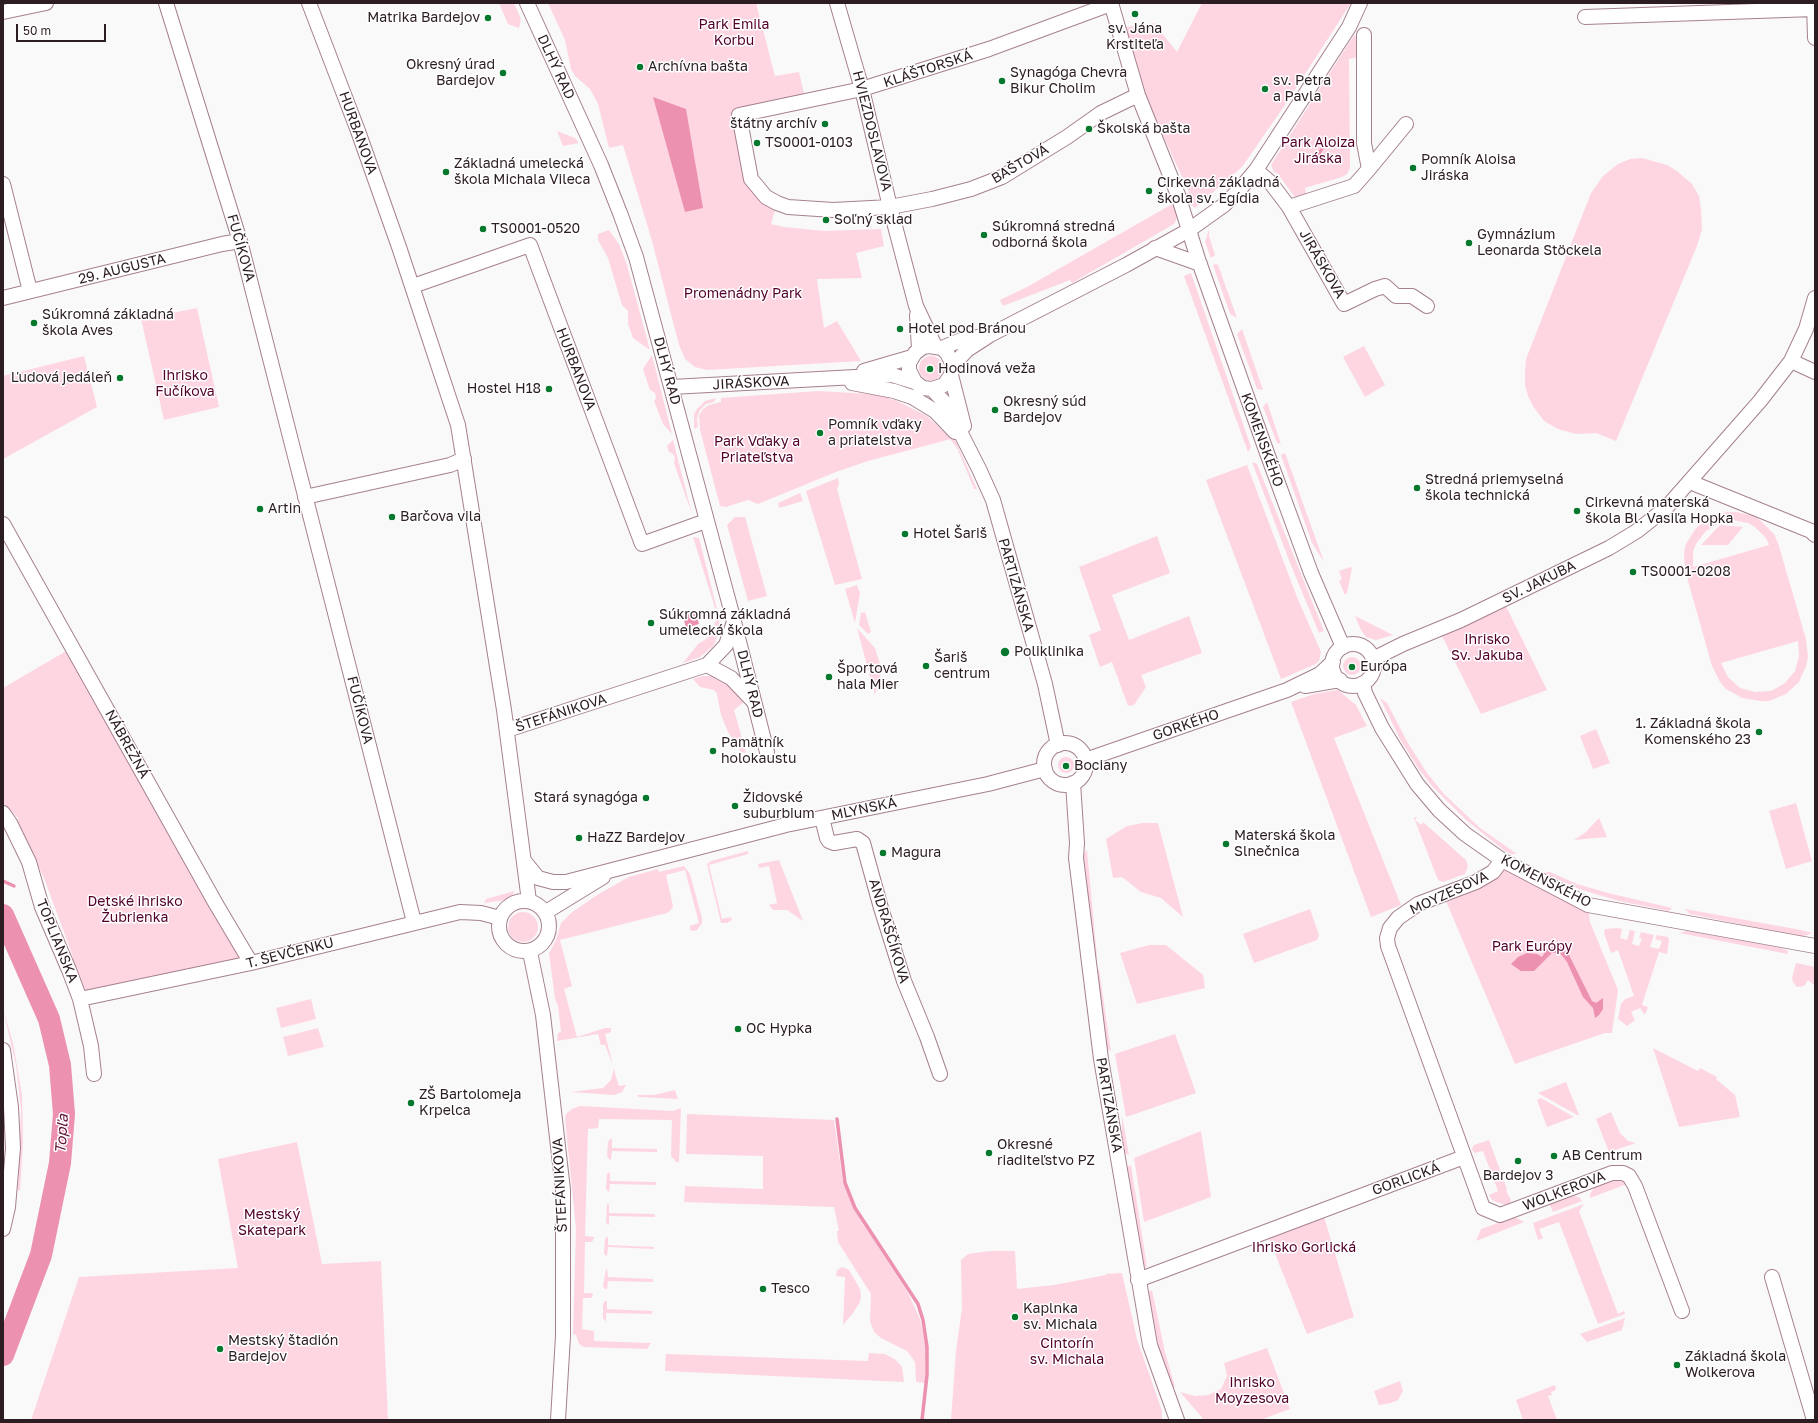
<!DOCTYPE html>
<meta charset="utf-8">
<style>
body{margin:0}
#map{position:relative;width:1818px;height:1423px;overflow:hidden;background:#f9f9f9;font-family:"Golos Text",sans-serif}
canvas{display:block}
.frame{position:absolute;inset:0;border:4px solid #2b1d22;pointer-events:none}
.scale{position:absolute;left:16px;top:24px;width:90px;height:18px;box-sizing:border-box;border:2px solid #2b1d22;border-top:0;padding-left:5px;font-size:12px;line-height:14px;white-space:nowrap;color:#2b1d22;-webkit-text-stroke:3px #fff;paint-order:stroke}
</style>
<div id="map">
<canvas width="1818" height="1423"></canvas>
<div class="frame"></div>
<div class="scale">50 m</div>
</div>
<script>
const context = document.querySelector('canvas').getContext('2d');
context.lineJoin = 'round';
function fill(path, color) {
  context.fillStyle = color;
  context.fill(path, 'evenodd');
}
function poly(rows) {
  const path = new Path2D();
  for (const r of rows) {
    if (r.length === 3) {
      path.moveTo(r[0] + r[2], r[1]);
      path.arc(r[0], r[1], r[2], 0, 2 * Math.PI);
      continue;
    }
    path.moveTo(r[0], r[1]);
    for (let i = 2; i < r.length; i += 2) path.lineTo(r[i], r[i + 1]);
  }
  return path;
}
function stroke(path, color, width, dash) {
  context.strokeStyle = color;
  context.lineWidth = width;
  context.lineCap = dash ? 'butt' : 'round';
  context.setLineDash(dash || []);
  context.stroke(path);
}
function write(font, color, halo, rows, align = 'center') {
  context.font = font + ' "Golos Text",sans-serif';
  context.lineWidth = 3;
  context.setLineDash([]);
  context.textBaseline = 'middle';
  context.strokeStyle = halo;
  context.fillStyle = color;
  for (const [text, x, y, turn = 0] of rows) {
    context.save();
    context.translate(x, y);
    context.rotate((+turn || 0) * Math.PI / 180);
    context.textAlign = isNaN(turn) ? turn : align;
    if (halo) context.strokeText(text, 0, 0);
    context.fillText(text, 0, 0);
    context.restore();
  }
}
const green = poly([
 [499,3,514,3,521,19,519,28,508,24],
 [548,3,756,3,775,76,799,72,806,102,739,115,751,179,777,203,771,224,784,227,824,231,881,229,884,246,856,253,862,278,817,279,824,328,837,321,861,361,707,370,695,367,685,359,679,345,652,241,623,145,609,148,598,104,590,89,575,76,571,69,565,40],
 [1202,3,1351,3,1285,105,1242,167,1195,208,1191,205,1186,194,1189,192,1148,103,1126,27,1154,23,1177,52],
 [1354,35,1358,38,1358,57,1349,59,1350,168,1347,174,1342,177,1305,188,1307,198,1296,199,1278,174,1274,172,1271,165],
 [557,131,575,138,579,143,563,146],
 [1642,158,1667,165,1677,171,1692,184,1699,196,1701,209,1702,229,1697,246,1616,441,1596,433,1576,434,1558,429,1544,421,1533,406,1528,396,1525,385,1525,372,1526,359,1591,193,1603,176,1618,164,1630,159],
 [1174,203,1178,216,1174,224,1072,283,1070,280,1003,306,1000,300,1027,287],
 [1209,229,1209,236,1215,255,1211,258,1205,242],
 [609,230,619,244,627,265,650,350,633,338,628,324,628,311,622,305,608,258,598,240,598,234],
 [1216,264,1218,265,1237,318,1230,314,1213,265],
 [1191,273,1251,447,1248,452,1184,276],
 [197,308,219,407,164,420,141,319],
 [1242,329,1263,390,1257,389,1237,334],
 [1364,346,1385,385,1365,397,1343,357],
 [652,355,672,434,663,424,654,401,656,398,655,393,650,390,643,369],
 [84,356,97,407,3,459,3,376],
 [931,368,12],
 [818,391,889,395,889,399,895,400,927,416,951,439,868,461,836,472,758,504,748,500,726,507,720,506,700,430,699,416,703,409,709,405,721,402,721,398],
 [716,398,714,402,706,404,700,410,697,419,698,427,694,429,694,414,697,409,705,401],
 [1267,402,1281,444,1277,443,1263,407],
 [947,429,956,442,977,489,974,489,958,450,947,434],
 [673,440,692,514,674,463,675,458,673,454,669,452,667,446],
 [1285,453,1324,562,1312,543,1281,455],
 [1252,462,1257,464,1324,631,1319,633,1290,563],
 [1247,465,1297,597,1321,652,1319,661,1316,664,1281,679,1206,480],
 [838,478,839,484,837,489,862,579,835,585,806,491],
 [800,493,803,501,779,508,778,503],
 [1727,512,1736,512,1754,516,1761,521,1774,534,1778,543,1806,639,1808,657,1806,666,1799,682,1786,694,1769,701,1760,701,1742,698,1726,689,1720,682,1712,666,1685,570,1684,552,1686,544,1696,528,1710,517],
 [1733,520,1748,523,1755,527,1766,538,1769,545,1693,567,1693,552,1696,544,1705,532,1718,523],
 [1798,641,1799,656,1795,671,1785,683,1771,691,1755,692,1740,688,1728,677,1721,663],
 [735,517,745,517,767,596,748,601,727,525],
 [1720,525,1743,527,1728,545,1701,545],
 [1157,536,1170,573,1112,595,1129,640,1189,616,1202,653,1141,675,1146,687,1134,705,1128,706,1112,662,1100,667,1089,635,1101,630,1079,567],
 [693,537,699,538,717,609,715,608],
 [1350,567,1352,568,1347,593,1345,595,1339,581,1342,579,1339,571],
 [857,585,860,593,855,623,845,589],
 [1503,600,1547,690,1481,714,1439,630],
 [865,612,871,632,868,634,859,625,861,613],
 [1355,616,1393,635,1376,640,1366,637,1361,630],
 [719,617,720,629,714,645,700,657,683,663,698,644,708,638,712,632,715,622],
 [857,628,875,648,882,670,875,695],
 [73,647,251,963,80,999,72,954,44,878,18,824,18,818,3,803,3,688],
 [1352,666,9],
 [703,676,712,676,730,683,744,702,734,710,746,753,741,752,728,732,721,715,717,694,714,690,700,687,693,679],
 [1338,690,1356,705,1367,726,1334,738,1401,905,1371,917,1291,702,1314,694],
 [1380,698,1387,703,1408,743,1427,773,1444,794,1480,828,1517,854,1511,854,1505,851,1466,820,1432,786,1418,768,1400,739],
 [1596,729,1610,763,1593,769,1580,736],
 [1066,765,8],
 [1796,803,1812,861,1786,869,1769,811],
 [1415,817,1417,817,1415,820,1421,825,1423,822,1466,860,1468,866,1465,874,1443,882,1438,880,1416,823,1414,819],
 [1599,818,1607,837,1574,840,1586,832],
 [1143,823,1158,823,1183,917,1161,898,1141,892,1122,877,1113,878,1106,839,1127,826],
 [1087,850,1097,957,1094,952,1084,866,1083,855],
 [748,851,748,854,709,865,722,919,731,917,732,920,727,923,721,923,707,864,711,861],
 [779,860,803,921,787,910,773,910,769,905,777,903,769,866,759,868,758,864],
 [1502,860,1588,905,1590,922,1618,990,1612,1033,1605,1033,1515,1064,1443,894],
 [684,866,690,874,702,918,702,923,697,930,694,931,690,930,690,926,699,923,685,870,666,875,673,906,671,910,667,913,560,940,572,986,564,989,577,1037,605,1028,611,1028,611,1032,605,1034,616,1077,619,1086,626,1085,622,1092,614,1095,571,1092,603,1088,611,1080,614,1068,605,1045,601,1045,598,1034,557,1041,558,1033,561,1032,558,1006,555,999,549,953,556,940,561,923,571,913,597,895,629,877,658,869,659,872],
 [1547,872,1550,872,1577,884,1608,893,1672,908,1669,911,1619,901,1579,889,1545,874],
 [515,891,512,896,505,900,484,903,486,899],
 [1310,909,1319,935,1317,940,1254,963,1243,934],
 [1685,909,1801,930,1812,933,1802,937,1690,914],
 [523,927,15],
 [1617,928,1622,929,1620,938,1627,940,1630,930,1635,931,1632,944,1639,946,1642,939,1639,938,1641,932,1654,935,1650,947,1659,949,1662,941,1655,939,1657,935,1668,937,1669,940,1667,954,1659,952,1642,1005,1648,1007,1645,1015,1640,1008,1631,1012,1635,1020,1627,1026,1618,1019,1621,1004,1625,999,1634,996,1618,950,1611,953,1604,933,1605,929],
 [1688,931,1781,948,1788,951,1788,954,1679,933],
 [1149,945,1166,945,1203,975,1205,988,1137,1004,1120,953],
 [1796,963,1815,967,1815,986,1808,980,1804,986,1797,987,1793,982,1792,978],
 [1099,969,1111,1052,1107,1048,1097,972],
 [311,999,316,1019,281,1028,276,1008],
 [3,1009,13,1043,22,1095,23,1142,20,1191,18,1190,21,1110,16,1065],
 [318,1028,324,1047,288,1056,283,1037],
 [1175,1034,1196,1093,1126,1117,1115,1054],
 [1653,1048,1698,1071,1700,1068,1717,1077,1716,1079,1735,1095,1740,1117,1679,1127],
 [1566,1082,1579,1115,1577,1115,1538,1093],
 [675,1090,678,1099,639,1097,637,1095,654,1095],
 [1541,1098,1574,1117,1547,1127,1537,1100],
 [580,1106,673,1111,681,1108,679,1162,676,1162,671,1156,672,1120,599,1119,598,1128,588,1129,585,1236,594,1237,594,1238,592,1242,585,1242,584,1293,592,1293,593,1295,591,1298,583,1298,582,1329,594,1331,594,1341,651,1343,647,1349,584,1347,579,1344,576,1335,573,1334,576,1229,565,1118,566,1114,572,1109],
 [1611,1112,1620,1133,1628,1141,1636,1143,1609,1152,1596,1119],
 [687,1114,834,1120,843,1183,854,1208,908,1293,920,1319,926,1347,925,1383,916,1382,915,1362,907,1351,881,1338,874,1332,870,1321,871,1294,838,1242,837,1231,839,1231,834,1207,684,1202,685,1186,763,1189,763,1156,686,1154],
 [1122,1115,1129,1155,1124,1153,1122,1147],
 [1201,1131,1211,1197,1144,1222,1134,1158],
 [610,1139,612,1139,612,1148,657,1149,657,1152,612,1151,611,1160,609,1159,607,1156,608,1142],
 [1489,1140,1507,1189,1506,1190,1509,1197,1510,1197,1511,1202,1507,1205,1499,1203,1492,1200,1489,1195,1498,1191,1483,1151,1474,1153,1472,1149,1474,1145],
 [297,1142,322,1264,381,1261,388,1420,31,1420,79,1277,238,1268,218,1159],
 [1131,1165,1147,1267,1143,1266,1126,1171,1127,1167],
 [610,1172,610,1181,656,1182,656,1185,610,1184,609,1192,606,1189,607,1174],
 [1614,1179,1627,1184,1590,1198,1590,1194,1594,1188],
 [1572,1195,1580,1198,1582,1201,1553,1212,1549,1203],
 [607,1204,609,1204,609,1213,655,1214,655,1217,609,1216,609,1225,607,1224,606,1222],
 [1584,1204,1579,1211,1618,1314,1624,1311,1625,1314,1598,1324,1559,1222,1539,1229,1543,1238,1538,1240,1533,1223],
 [1322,1210,1354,1317,1307,1334,1266,1231],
 [1515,1217,1524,1222,1476,1241,1481,1229],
 [608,1236,608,1245,654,1247,654,1249,608,1247,607,1256,606,1256,604,1253,605,1239],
 [990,1251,1015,1251,1017,1289,1054,1285,1106,1275,1106,1274,1122,1273,1137,1339,1162,1411,1162,1420,951,1420,956,1351,962,1308,961,1260,968,1254],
 [842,1267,849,1270,860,1289,861,1295,860,1302,853,1313,843,1325,845,1277,836,1276,837,1270],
 [606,1269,607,1269,608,1277,653,1279,653,1282,608,1281,607,1289,605,1289,603,1286],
 [1152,1290,1165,1352,1175,1387,1171,1386,1163,1363,1150,1313,1146,1293],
 [605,1301,607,1301,607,1309,653,1311,652,1314,606,1313,606,1322,603,1318,603,1304],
 [1625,1318,1622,1330,1587,1342,1580,1334],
 [1267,1348,1290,1409,1260,1420,1204,1420,1180,1392,1195,1396,1208,1395,1221,1389,1227,1376,1224,1363],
 [869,1353,885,1354,896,1360,902,1367,904,1382,665,1371,666,1354,868,1361],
 [1400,1381,1403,1391,1398,1400,1391,1403,1379,1405,1374,1391],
 [1555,1385,1556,1390,1551,1392,1552,1395,1548,1396,1557,1420,1523,1420,1516,1400]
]);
const water = poly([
 [653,97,686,109,703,208,685,212],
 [1325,140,1329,141,1330,144,1325,147,1321,153,1324,160,1320,163,1312,162,1310,159,1311,155,1318,152,1322,146,1321,141],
 [695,612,699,624,686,628,683,616],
 [1554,946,1560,946,1569,955,1592,1001,1596,1003,1603,998,1603,1009,1599,1015,1595,1018,1593,1008,1583,997,1567,962,1560,953,1552,953,1534,971,1521,971,1511,964,1518,957,1527,953,1537,954,1542,957,1546,950]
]);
const stream = poly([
 [3,881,14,886],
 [837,1119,845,1183,855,1208,918,1304,923,1320,927,1347,927,1375,922,1420]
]);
const river = poly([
 [3,915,49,1019,60,1065,64,1114,60,1163,41,1255,3,1355]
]);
const minor = poly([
 [166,3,240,241,414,922],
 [309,3,358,131,399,247,458,425,504,710,529,901],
 [527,3,601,165,620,213,636,257,731,610,767,752],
 [837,3,862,89,890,207,916,306,935,346],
 [1111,3,1138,95,1178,195,1198,259,1267,453,1311,573,1343,647],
 [1814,3,1815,38],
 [1111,4,989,49,862,89,739,115,751,179,766,197,777,203,788,207,833,210,890,207,932,199,971,189,1002,177,1067,137,1101,113,1138,95],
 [3,12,46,3],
 [1585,17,1814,9],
 [1369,169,1406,124],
 [1256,170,1270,182,1289,207,1344,304,1375,289,1385,286,1396,296,1412,296,1427,306],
 [3,184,30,291],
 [1289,207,1354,186,1369,169,1364,143,1364,35],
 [1155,248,1200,264],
 [413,286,530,245,642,544,706,521],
 [3,298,222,244,240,241],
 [917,315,919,349],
 [942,348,961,340,984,336],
 [1791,361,1815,372],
 [953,365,967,350,990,335,1126,265,1189,230,1224,205,1240,189,1256,170,1349,27,1360,3],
 [864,371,912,357],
 [951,375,964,426],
 [852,383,894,391,912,397,935,411,955,432],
 [672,387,892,375,915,382,923,388,932,389,944,385,951,375,953,365,947,353,942,348,929,346,923,347,915,353,909,363,909,370,915,382],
 [932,389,946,404,979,469,993,500,1045,684,1058,745],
 [1690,482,1811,531,1815,535],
 [305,497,450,465,464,459],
 [3,524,216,904,251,963],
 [1353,665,21],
 [1373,659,1403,644,1461,620,1609,548,1637,531,1666,508,1760,401,1791,361,1806,329,1815,298],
 [707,665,731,678,753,701],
 [1363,683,1365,693,1382,728,1417,784,1439,810,1465,834,1502,860,1588,905,1815,946],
 [1305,686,1340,680],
 [507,730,707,665,726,645,734,622],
 [1065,764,21],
 [1085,760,1287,690,1320,674,1333,662],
 [1073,783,1077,843,1076,858,1101,1059,1150,1345,1177,1420],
 [3,813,10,823,29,862,42,907,69,970,80,999,91,1046,94,1074],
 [822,818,827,838,829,841,834,843,857,839,863,843,881,908,904,981,927,1037,940,1074],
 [1502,860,1493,872,1476,882,1418,904,1398,918,1390,928,1387,938,1388,946,1483,1208,1500,1215,1612,1173,1623,1173,1629,1176,1635,1186,1682,1311],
 [525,862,538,878,553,882,566,882,786,825,988,784,1045,769],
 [524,926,25],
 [546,912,603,877],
 [530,952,543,1015,563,1190,563,1336,558,1420],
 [80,999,251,963,460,912,481,913,500,918],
 [3,1050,11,1107,13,1148,8,1207,3,1229],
 [1772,1277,1814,1420],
 [1138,1280,1464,1157]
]);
const markers = [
 [1135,14,4,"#05782d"],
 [488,18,4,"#05782d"],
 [640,67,4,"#05782d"],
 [503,73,4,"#05782d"],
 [1002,81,4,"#05782d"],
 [1265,89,4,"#05782d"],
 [825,124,4,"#05782d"],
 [1089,129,4,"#05782d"],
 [757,143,4,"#05782d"],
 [1413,168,4,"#05782d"],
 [446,172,4,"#05782d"],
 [1149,191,4,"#05782d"],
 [826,220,4,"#05782d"],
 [483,229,4,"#05782d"],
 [984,235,4,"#05782d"],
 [1469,243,4,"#05782d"],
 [34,323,4,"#05782d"],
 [900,329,4,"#05782d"],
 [930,369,4,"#05782d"],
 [120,378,4,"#05782d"],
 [549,389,4,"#05782d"],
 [995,410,4,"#05782d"],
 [820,433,4,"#05782d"],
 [1417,488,4,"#05782d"],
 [260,509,4,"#05782d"],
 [1577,511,4,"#05782d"],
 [392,517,4,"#05782d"],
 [905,534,4,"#05782d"],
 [1633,572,4,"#05782d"],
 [651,623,4,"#05782d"],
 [1005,652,5,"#05782d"],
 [926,666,4,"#05782d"],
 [1352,667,4,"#05782d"],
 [829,677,4,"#05782d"],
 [1759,732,4,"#05782d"],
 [713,751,4,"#05782d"],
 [1066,766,4,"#05782d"],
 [646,798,4,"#05782d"],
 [735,806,4,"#05782d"],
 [579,838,4,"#05782d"],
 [1226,844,4,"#05782d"],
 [883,853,4,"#05782d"],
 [738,1029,4,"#05782d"],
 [411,1103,4,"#05782d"],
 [989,1153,4,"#05782d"],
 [1554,1156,4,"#05782d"],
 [1518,1161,4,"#05782d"],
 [763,1289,4,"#05782d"],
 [1015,1317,4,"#05782d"],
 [220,1349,4,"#05782d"],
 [1677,1365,4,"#05782d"]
];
const poiNames = [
 ["Matrika Bardejov",480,18,"right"],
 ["sv. Jána",1135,29,"center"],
 ["Krstiteľa",1135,45,"center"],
 ["Okresný úrad",495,65,"right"],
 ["Bardejov",495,81,"right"],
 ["Archívna bašta",648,67],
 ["Synagóga Chevra",1010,73],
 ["Bikur Cholim",1010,89],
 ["sv. Petra",1273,81],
 ["a Pavla",1273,97],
 ["štátny archív",817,124,"right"],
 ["Školská bašta",1097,129],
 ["TS0001-0103",765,143],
 ["Pomník Aloisa",1421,160],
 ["Jiráska",1421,176],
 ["Základná umelecká",454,164],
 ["škola Michala Vileca",454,180],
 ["Cirkevná základná",1157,183],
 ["škola sv. Egídia",1157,199],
 ["Soľný sklad",834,220],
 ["Súkromná stredná",992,227],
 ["odborná škola",992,243],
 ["TS0001-0520",491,229],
 ["Gymnázium",1477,235],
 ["Leonarda Stöckela",1477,251],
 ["Súkromná základná",42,315],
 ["škola Aves",42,331],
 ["Hotel pod Bránou",908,329],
 ["Hodinová veža",938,369],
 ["Ľudová jedáleň",112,378,"right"],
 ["Hostel H18",541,389,"right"],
 ["Okresný súd",1003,402],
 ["Bardejov",1003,418],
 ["Pomník vďaky",828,425],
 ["a priatelstva",828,441],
 ["Stredná priemyselná",1425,480],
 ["škola technická",1425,496],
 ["Cirkevná materská",1585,503],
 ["škola Bl. Vasiľa Hopka",1585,519],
 ["Artin",268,509],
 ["Barčova vila",400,517],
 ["Hotel Šariš",913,534],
 ["TS0001-0208",1641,572],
 ["Súkromná základná",659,615],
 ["umelecká škola",659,631],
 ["Poliklinika",1014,652],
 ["Šariš",934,658],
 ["centrum",934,674],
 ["Európa",1360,667],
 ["Športová",837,669],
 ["hala Mier",837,685],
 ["1. Základná škola",1751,724,"right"],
 ["Komenského 23",1751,740,"right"],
 ["Pamätník",721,743],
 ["holokaustu",721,759],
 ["Bociany",1074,766],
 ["Stará synagóga",638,798,"right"],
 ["Židovské",743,798],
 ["suburbium",743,814],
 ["Materská škola",1234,836],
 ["Slnečnica",1234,852],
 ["HaZZ Bardejov",587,838],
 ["Magura",891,853],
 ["OC Hypka",746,1029],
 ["ZŠ Bartolomeja",419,1095],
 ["Krpelca",419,1111],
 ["Okresné",997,1145],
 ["riaditeľstvo PZ",997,1161],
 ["AB Centrum",1562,1156],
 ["Bardejov 3",1518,1176,"center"],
 ["Tesco",771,1289],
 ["Kaplnka",1023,1309],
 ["sv. Michala",1023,1325],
 ["Mestský štadión",228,1341],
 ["Bardejov",228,1357],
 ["Základná škola",1685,1357],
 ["Wolkerova",1685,1373]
];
const parkNames = [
 ["Park Emila",734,25],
 ["Korbu",734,41],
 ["Park Aloiza",1318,143],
 ["Jiráska",1318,159],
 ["Promenádny Park",743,294],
 ["Ihrisko",185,376],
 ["Fučíkova",185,392],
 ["Park Vďaky a",757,442],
 ["Priateľstva",757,458],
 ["Ihrisko",1487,640],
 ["Sv. Jakuba",1487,656],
 ["Detské ihrisko",135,902],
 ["Žubrienka",135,918],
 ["Park Európy",1532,947],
 ["Mestský",272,1215],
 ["Skatepark",272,1231],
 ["Ihrisko Gorlická",1304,1248],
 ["Cintorín",1067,1344],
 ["sv. Michala",1067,1360],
 ["Ihrisko",1252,1383],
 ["Moyzesova",1252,1399]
];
const streetNames = [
 ["DLHÝ RAD",556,67,65],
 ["KLÁŠTORSKÁ",928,69,-18],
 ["HVIEZDOSLAVOVA",872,131,76],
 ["HURBANOVA",358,133,70],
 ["BAŠTOVÁ",1020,164,-30],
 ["FUČÍKOVA",241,248,74],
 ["JIRÁSKOVA",1322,264,60],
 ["29. AUGUSTA",122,269,-14],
 ["HURBANOVA",576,369,69],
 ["DLHÝ RAD",667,371,75],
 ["JIRÁSKOVA",751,383,-3],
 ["KOMENSKÉHO",1262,440,70],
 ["SV. JAKUBA",1539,582,-26],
 ["PARTIZÁNSKA",1016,585,74],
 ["DLHÝ RAD",750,684,76],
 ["FUČÍKOVA",360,710,76],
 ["ŠTEFÁNIKOVA",561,713,-18],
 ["GORKÉHO",1186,725,-19],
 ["NÁBREŽNÁ",127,744,61],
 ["MLYNSKÁ",864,809,-12],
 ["KOMENSKÉHO",1546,881,27],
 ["MOYZESOVA",1449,893,-25],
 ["ANDRAŠČÍKOVA",889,931,73],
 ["TOPLIANSKA",57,941,68],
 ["T. ŠEVČENKU",290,953,-14],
 ["PARTIZÁNSKA",1109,1105,80],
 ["GORLICKÁ",1406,1179,-20],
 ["ŠTEFÁNIKOVA",560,1185,-93],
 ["WOLKEROVA",1564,1191,-21]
];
const waterNames = [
 ["Topľa",62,1134,-86]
];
fill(green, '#fed6e2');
fill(water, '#ec91b0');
stroke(stream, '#ec91b0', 3.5);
stroke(river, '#ec91b0', 22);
stroke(minor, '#a5818c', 16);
stroke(minor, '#fff', 14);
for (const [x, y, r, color] of markers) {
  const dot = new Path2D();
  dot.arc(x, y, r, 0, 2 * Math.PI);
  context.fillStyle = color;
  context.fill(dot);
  stroke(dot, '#fff', 1.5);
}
write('14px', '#2b1d22', '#fff', poiNames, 'left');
write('14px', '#52002a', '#fff', parkNames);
write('14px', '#2b1d22', '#fff', streetNames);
write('italic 15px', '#601035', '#fff', waterNames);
</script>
